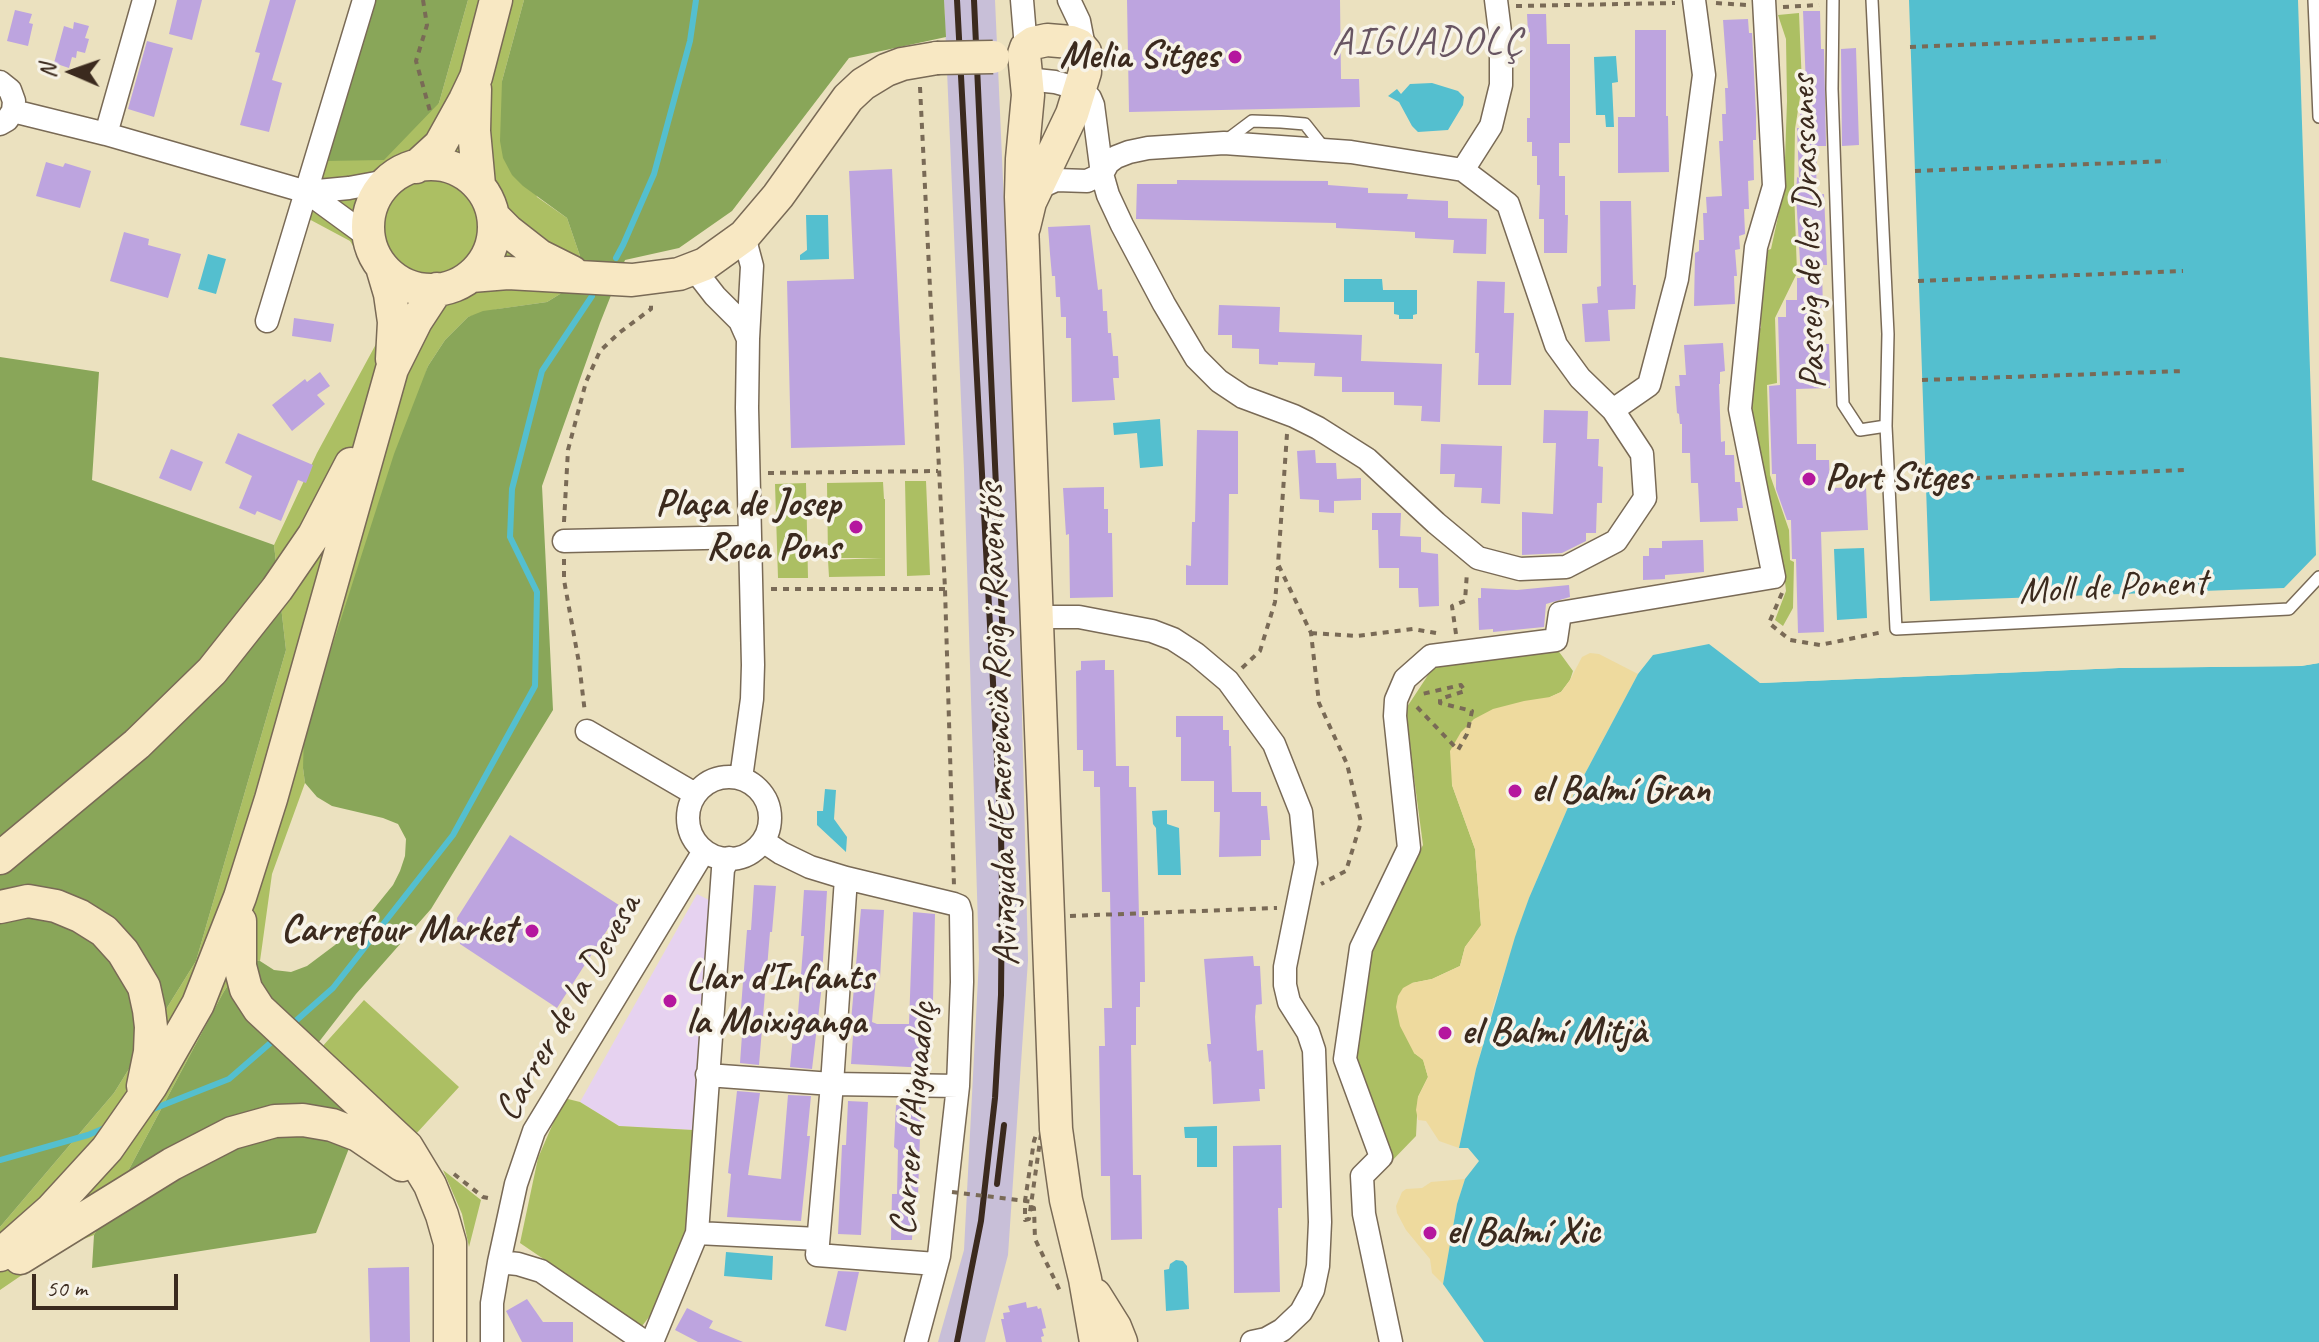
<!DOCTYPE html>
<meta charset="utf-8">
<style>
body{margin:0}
#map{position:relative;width:2319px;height:1342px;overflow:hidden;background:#ebe1bf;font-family:Caveat,sans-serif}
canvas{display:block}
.north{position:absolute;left:32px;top:32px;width:80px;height:80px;-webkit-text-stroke:6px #f7f3e8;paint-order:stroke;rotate:272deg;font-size:22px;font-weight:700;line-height:32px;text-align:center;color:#3b2a1e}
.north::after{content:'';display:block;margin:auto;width:28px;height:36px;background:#3b2a1e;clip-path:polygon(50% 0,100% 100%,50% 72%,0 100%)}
.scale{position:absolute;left:32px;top:1274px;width:146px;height:36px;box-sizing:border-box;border:4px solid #3b2a1e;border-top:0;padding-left:10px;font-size:24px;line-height:28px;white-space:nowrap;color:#3b2a1e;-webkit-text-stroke:6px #f7f3e8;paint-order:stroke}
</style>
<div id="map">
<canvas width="2319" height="1342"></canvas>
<div class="north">N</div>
<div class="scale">50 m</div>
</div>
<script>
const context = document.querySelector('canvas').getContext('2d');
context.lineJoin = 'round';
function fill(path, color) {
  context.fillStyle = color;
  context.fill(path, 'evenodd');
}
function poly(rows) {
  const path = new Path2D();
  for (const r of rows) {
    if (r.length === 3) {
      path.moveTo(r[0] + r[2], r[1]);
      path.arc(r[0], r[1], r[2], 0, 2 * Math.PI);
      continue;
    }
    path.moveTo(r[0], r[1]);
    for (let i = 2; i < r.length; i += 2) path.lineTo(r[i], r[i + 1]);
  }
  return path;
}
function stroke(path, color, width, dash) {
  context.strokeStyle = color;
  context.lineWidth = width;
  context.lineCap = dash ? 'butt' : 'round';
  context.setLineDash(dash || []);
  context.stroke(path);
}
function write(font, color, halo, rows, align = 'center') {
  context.font = font + ' Caveat,sans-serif';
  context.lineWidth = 7;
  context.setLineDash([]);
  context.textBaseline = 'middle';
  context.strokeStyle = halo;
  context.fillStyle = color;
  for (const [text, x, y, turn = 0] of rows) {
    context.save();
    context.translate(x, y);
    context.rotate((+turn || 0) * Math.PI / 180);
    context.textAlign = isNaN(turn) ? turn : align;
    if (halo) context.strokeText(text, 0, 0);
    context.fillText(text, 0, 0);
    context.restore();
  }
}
const built = poly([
 [697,894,709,900,693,1130,619,1126,580,1102]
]);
const industrial = poly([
 [944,0,995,0,1016,473,1028,960,1008,1255,985,1342,938,1342,964,1250,979,959,964,470]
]);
const green = poly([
 [468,0,524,0,502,81,537,197,567,218,580,256,560,294,547,302,498,309,468,317,445,340,428,366,303,768,305,783,272,874,260,961,245,958,223,993,94,1235,63,1247,0,1290,0,1227,114,1093,196,961,286,650,274,545,317,453,382,333,368,270,350,241,307,218,324,161,439,103],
 [1799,13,1802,85,1795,129,1794,189,1797,273,1775,318,1777,383,1767,385,1770,475,1789,530,1790,560,1794,562,1793,608,1783,626,1775,620,1786,591,1783,564,1777,564,1769,494,1763,494,1747,410,1752,333,1761,328,1762,252,1771,249,1784,189,1787,101,1786,39,1778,15],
 [905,481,926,481,930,575,907,576],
 [883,482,884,499,885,499,885,576,829,577,828,560,883,558,828,558,827,483],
 [806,483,808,578,778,578,775,484],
 [1557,649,1573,671,1570,680,1561,692,1550,697,1452,785,1475,849,1481,926,1465,947,1460,966,1432,979,1412,983,1414,1053,1423,1059,1428,1077,1418,1097,1416,1136,1388,1165,1350,1056,1369,951,1423,845,1405,710,1436,663],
 [364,1000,459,1087,415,1135,321,1048],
 [564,1098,580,1102,619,1126,693,1130,688,1234,653,1312,642,1326,520,1243,538,1158],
 [443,1170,481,1200,469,1247,462,1214]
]);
const forest = poly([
 [373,0,468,0,439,103,384,160,324,161],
 [524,0,944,0,946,37,849,58,732,211,679,248,625,260,600,323,542,486,553,710,431,909,356,994,315,1047,360,1120,316,1233,92,1268,94,1235,223,993,245,958,260,961,274,970,291,972,307,966,335,945,372,911,393,885,400,871,405,856,406,839,398,824,383,818,332,806,317,797,305,783,303,768,304,734,394,454,428,366,445,340,468,317,483,311,547,302,560,294,580,256,567,218,523,186,512,175,503,158,500,141,502,81],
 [0,357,99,372,92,480,274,545,286,650,196,961,114,1093,0,1227]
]);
const sand = poly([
 [1590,653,1599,654,1638,674,1572,798,1529,898,1494,1004,1476,1069,1459,1148,1439,1141,1426,1121,1418,1120,1416,1110,1418,1097,1428,1077,1423,1060,1414,1053,1400,1026,1396,1007,1398,996,1403,988,1412,983,1432,979,1460,966,1465,947,1481,925,1475,849,1452,785,1450,751,1461,732,1474,719,1493,709,1524,701,1550,697,1561,692,1570,680,1582,657],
 [1465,1179,1457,1204,1443,1284,1432,1273,1430,1259,1406,1230,1397,1213,1396,1206,1402,1192,1406,1189,1422,1188,1431,1182]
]);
const water = poly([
 [1909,0,2298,0,2316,555,2284,588,1930,601],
 [1616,56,1618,82,1612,83,1614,127,1606,127,1605,115,1596,115,1594,57],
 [1432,83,1458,91,1464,97,1463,105,1448,130,1418,132,1412,126,1399,102,1388,96,1397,89,1401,94,1410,84],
 [806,215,828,215,829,259,800,260,800,255,807,250],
 [208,254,226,259,216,294,198,289],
 [1344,279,1382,279,1383,290,1417,290,1417,314,1413,315,1413,319,1399,319,1399,315,1394,314,1394,302,1344,302],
 [1160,419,1163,466,1140,468,1137,433,1114,435,1113,423],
 [1864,548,1867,618,1837,620,1834,549],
 [1709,644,1760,683,2119,668,2301,666,2319,663,2319,1342,1484,1342,1443,1284,1457,1204,1465,1179,1479,1161,1468,1148,1459,1148,1476,1069,1515,937,1529,898,1572,798,1638,674,1653,655],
 [825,789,836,790,834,819,847,837,846,852,817,825,817,811,823,811],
 [1167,810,1167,824,1179,828,1181,875,1158,875,1156,828,1153,824,1152,811],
 [1217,1126,1217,1167,1197,1167,1197,1138,1185,1138,1184,1127],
 [726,1252,773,1256,772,1280,724,1276],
 [1176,1260,1183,1261,1187,1266,1189,1309,1166,1311,1164,1270,1169,1269,1170,1264]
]);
const pier = poly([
 [2319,659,2319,663,2301,666,2119,668,1760,683,1759,677,1761,679,2118,664,2300,662]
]);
const stream = poly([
 [616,258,623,245,654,174,690,41,696,0],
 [290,1026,333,988,453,835,535,686,537,592,510,537,512,489,542,371,592,296],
 [148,1111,229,1079,275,1039],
 [0,1160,88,1135,107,1127]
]);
const building = poly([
 [177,0,202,0,192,40,169,34],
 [270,0,296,0,272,80,282,83,269,132,240,125,260,53,255,52],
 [1127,0,1340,0,1341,79,1359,79,1360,107,1129,112],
 [15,10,32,14,29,23,33,24,28,46,7,41],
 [1803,11,1820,11,1821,49,1824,49,1826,146,1817,146,1816,195,1824,194,1827,265,1823,265,1822,271,1823,308,1813,308,1814,344,1829,344,1830,388,1796,389,1797,444,1816,444,1816,460,1829,460,1830,488,1866,487,1868,530,1821,532,1824,632,1798,633,1796,559,1792,559,1791,520,1787,520,1776,489,1776,474,1772,474,1769,386,1780,385,1778,317,1786,317,1786,300,1797,300,1797,278,1801,278,1796,195,1797,177,1799,178,1797,128,1800,128,1800,116,1806,87],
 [1527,14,1546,14,1547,44,1570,44,1570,143,1559,143,1559,176,1565,176,1565,215,1568,215,1567,253,1544,253,1544,219,1539,219,1540,185,1537,185,1537,156,1532,156,1532,142,1527,142,1527,118,1530,118,1530,32,1528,33],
 [1748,19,1749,33,1752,33,1756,114,1756,140,1753,140,1754,180,1748,181,1749,209,1744,209,1745,234,1739,236,1740,249,1735,250,1737,276,1734,276,1735,304,1694,306,1695,253,1699,251,1699,240,1704,240,1703,213,1707,213,1706,197,1722,196,1719,141,1723,141,1722,114,1726,114,1725,88,1728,88,1723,20],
 [74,22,89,26,85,38,89,39,85,53,77,51,76,58,72,57,69,68,54,63,64,26,73,29],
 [1635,30,1666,30,1666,116,1668,116,1669,172,1618,173,1618,117,1635,117],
 [147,41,173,48,154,117,128,109],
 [1856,48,1859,145,1842,146,1841,49],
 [46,162,63,167,65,163,91,171,80,208,36,196],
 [892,169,905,445,791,448,787,281,854,279,849,171],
 [1177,180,1328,181,1328,185,1368,188,1368,193,1408,194,1407,199,1448,201,1448,218,1487,219,1486,254,1453,253,1454,240,1415,238,1415,232,1336,228,1336,223,1136,219,1137,184,1177,184],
 [1600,201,1631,201,1633,285,1636,285,1635,309,1608,310,1610,341,1585,342,1582,304,1598,303,1597,287,1601,286],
 [1090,225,1098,290,1102,289,1103,311,1107,311,1108,333,1111,333,1113,356,1118,356,1119,378,1113,378,1115,400,1072,402,1071,338,1066,338,1066,317,1061,317,1060,297,1056,297,1055,276,1052,276,1050,254,1048,227],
 [124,232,149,239,148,245,181,254,168,298,110,281],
 [1477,281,1505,282,1504,313,1514,313,1511,385,1478,385,1479,353,1475,353],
 [1219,305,1280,307,1279,332,1362,335,1361,361,1442,364,1440,422,1421,421,1422,406,1394,405,1394,392,1342,392,1342,377,1314,376,1315,363,1278,362,1278,365,1259,364,1259,349,1232,348,1232,335,1218,335],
 [294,318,334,324,331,342,292,336],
 [1723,343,1725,371,1720,372,1720,384,1719,384,1721,442,1725,441,1725,455,1734,455,1735,482,1740,482,1743,508,1737,508,1738,521,1700,522,1698,483,1691,483,1690,453,1682,453,1682,424,1680,424,1679,414,1677,413,1675,386,1680,386,1679,375,1686,375,1684,345],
 [320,372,330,386,317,395,325,404,292,431,272,405,305,379,307,382],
 [1544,410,1588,411,1587,439,1599,439,1598,466,1603,467,1602,503,1597,503,1596,533,1586,533,1586,541,1562,553,1522,555,1522,512,1553,514,1556,443,1543,443],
 [1197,430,1238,431,1238,494,1229,494,1228,585,1186,585,1186,565,1191,566,1192,522,1195,522],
 [238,433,313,465,306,483,298,480,281,521,257,511,255,515,239,508,252,476,225,463],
 [1441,444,1502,446,1500,504,1481,503,1482,488,1454,487,1455,474,1440,474],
 [171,449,203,462,191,491,159,478],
 [1315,450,1316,463,1336,463,1337,479,1361,478,1361,500,1334,501,1334,513,1319,512,1319,500,1300,499,1297,451],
 [1104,487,1104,509,1108,509,1108,533,1112,533,1113,597,1070,598,1069,534,1066,535,1063,488],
 [1372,513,1401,513,1400,536,1421,537,1421,552,1438,554,1439,606,1419,607,1418,588,1399,588,1399,568,1379,568,1378,530,1372,530],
 [1703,540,1704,572,1665,575,1665,579,1643,580,1643,556,1649,556,1649,548,1662,548,1662,541],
 [1569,585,1570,597,1546,604,1544,627,1493,632,1493,629,1479,630,1478,598,1481,598,1481,588,1517,590],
 [1105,660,1105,670,1114,670,1116,766,1129,766,1129,787,1136,787,1139,917,1144,917,1145,982,1140,982,1140,1007,1136,1007,1136,1045,1131,1045,1133,1175,1141,1175,1142,1239,1111,1240,1110,1176,1101,1176,1099,1046,1105,1046,1104,1008,1112,1008,1110,892,1102,892,1100,787,1094,787,1094,771,1083,771,1083,750,1077,750,1076,671,1081,670,1081,661],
 [1176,716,1223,716,1223,730,1229,730,1229,746,1231,746,1232,792,1261,792,1261,806,1267,806,1270,840,1261,840,1261,856,1219,857,1220,812,1214,812,1214,781,1181,781,1181,737,1176,737],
 [510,835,622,907,557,1008,460,944,457,918],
 [754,885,776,886,772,932,770,932,759,1065,740,1063,743,1021,740,1021,747,930,751,930],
 [804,890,827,891,821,993,812,1069,790,1067,794,1026,797,1026,804,936,801,936],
 [861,909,884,910,880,978,876,978,872,1022,877,1024,909,1024,913,912,935,914,933,1001,932,1024,929,1024,928,1068,851,1064,854,1021,851,1021],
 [1253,956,1254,966,1260,966,1262,1004,1256,1005,1255,1017,1257,1051,1263,1050,1265,1089,1259,1089,1260,1101,1213,1104,1211,1061,1209,1062,1207,1044,1211,1044,1204,959],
 [737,1091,760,1093,748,1175,781,1179,788,1095,811,1096,807,1136,810,1136,801,1221,727,1217,731,1174,728,1173],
 [848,1101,868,1102,861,1235,838,1234,842,1145,846,1145],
 [896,1105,921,1106,918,1195,914,1195,912,1240,891,1240,892,1194,897,1194,898,1150,894,1147],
 [1281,1145,1282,1208,1278,1208,1280,1292,1234,1293,1233,1146],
 [409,1267,410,1342,370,1342,368,1268],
 [838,1271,859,1272,846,1331,825,1326],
 [527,1299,543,1322,573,1322,573,1342,522,1342,506,1311],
 [1026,1302,1027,1308,1037,1306,1038,1309,1041,1308,1046,1328,1042,1329,1044,1336,1041,1337,1042,1342,1006,1342,1001,1319,1004,1319,1003,1313,1010,1312,1008,1306],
 [687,1308,713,1321,709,1328,743,1342,698,1342,675,1330]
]);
const path = poly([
 [423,0,427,25,416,61,430,111],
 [1716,3,1747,5],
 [1516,6,1675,3],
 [1783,7,1819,5],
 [1910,47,2161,37],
 [920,87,945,589,954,886],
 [1915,171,2167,161],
 [1918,281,2183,271],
 [1922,380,2184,371],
 [1287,434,1278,564,1311,633,1319,703,1347,764,1361,822,1346,871,1321,884],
 [768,473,938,471],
 [1926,480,2187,470],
 [564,522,568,450,586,382,600,351,619,333,651,309,651,301],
 [564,559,564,580,579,663,585,713],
 [771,589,945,589],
 [1782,593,1769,623,1790,640,1820,645,1883,632],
 [1311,633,1357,636,1413,629,1436,633],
 [1456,634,1452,606,1465,601,1467,572],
 [1242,668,1260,651,1275,602,1278,567],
 [1417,707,1458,750,1467,734,1472,711,1440,703,1440,699,1465,691,1461,685,1422,694],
 [1070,916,1277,908],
 [1041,1134,1029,1219,1025,1220,1025,1201,1034,1141,1036,1135,1041,1134],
 [454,1174,483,1197,493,1199],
 [1031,1207,1034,1208,1035,1239,1061,1293]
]);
const lane = poly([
 [1833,0,1832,89,1843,404,1860,430,1886,426],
 [1872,0,1888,334,1886,426,1896,629,2289,609,2319,577],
 [2314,0,2319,117],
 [1224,142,1252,121,1281,122,1305,124,1324,148]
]);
const street = poly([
 [1022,0,1026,48],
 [1069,0,1079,21,1085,52],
 [1027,76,1036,80,1055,82,1080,89,1090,98,1093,105,1102,174,1108,195,1122,225,1164,304,1196,358,1219,381,1243,397,1294,416,1318,428,1367,459,1436,523,1478,558,1520,569,1566,567,1616,541,1645,498,1642,454,1613,410,1580,378,1556,345,1508,204,1463,170,1351,152,1224,143,1148,148,1129,152,1116,157,1108,163,1102,174],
 [0,82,10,90,14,101,13,111,7,120,0,124],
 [13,111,106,134,307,192,370,238],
 [106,134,144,0],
 [1463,170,1491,126,1501,85,1501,40,1496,0],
 [1036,189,1056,180,1087,181,1102,174],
 [307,192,349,188,387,181],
 [694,269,715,296,740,321,748,339],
 [267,321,364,0],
 [1613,410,1649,385,1677,279,1704,75,1694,0],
 [564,541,750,537],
 [1036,617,1079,617,1152,631,1173,639,1196,654,1228,681,1274,744,1301,812,1306,863,1285,967,1285,985,1289,1002,1308,1032,1314,1050,1320,1222,1318,1266,1313,1290,1301,1312,1282,1330,1266,1339,1252,1342],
 [587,731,695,794],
 [729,818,41],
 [741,778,752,699,753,665,747,408,748,339,752,266,744,236],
 [763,841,781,853,810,867,846,878,954,904,959,906,961,913,962,982,958,1086,939,1256,916,1342],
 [846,878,832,1084,817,1255,936,1264],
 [707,1075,832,1084,958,1086],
 [697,1233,818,1239],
 [499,1262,518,1264,541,1271,645,1342],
 [492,1342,492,1303,499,1262,516,1184,534,1131,704,851],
 [652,1342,697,1233,723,869,729,858],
 [1391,1342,1364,1214,1362,1176,1381,1157,1345,1059,1361,948,1409,848,1395,716,1396,700,1405,679,1431,656,1556,640,1560,613,1774,577,1740,409,1756,247,1774,186,1764,0]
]);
const secondary = poly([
 [475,89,474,131,479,185],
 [431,227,63],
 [416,167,440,145,465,100,476,77,496,0],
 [493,216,508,231,540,256,572,272],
 [1024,227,1030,202,1072,114,1085,72,1085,52,1079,45,1071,42,1047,40,1033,43,1026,48,1024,54,1028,95,1022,159,1021,197,1056,1129,1066,1200,1085,1279,1096,1342],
 [382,267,390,294,394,322,392,359],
 [471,276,508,273,632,280,679,274,705,264,744,236,778,196,848,98,863,84,886,70,902,64,937,58],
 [0,858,137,744,212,671,277,589,314,535,351,464],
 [0,907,28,901,56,906,80,916,104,931,123,952,144,987,149,1010,151,1027,150,1052,143,1086],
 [240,921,240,966,246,989,259,1009,407,1147,430,1185,442,1215,450,1243,450,1342],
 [0,1255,51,1210,107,1149,151,1086,198,1004,240,897,271,799,392,369,416,321,437,289],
 [20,1258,172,1164,232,1133,275,1121,303,1120,332,1125,358,1135,402,1165],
 [1095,1295,1115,1327,1121,1342]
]);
const rail = poly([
 [957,0,1001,834,1002,889,1001,995,995,1098,981,1221,957,1342],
 [974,0,1003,641],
 [997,1184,1004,1125]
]);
const pathBridge = poly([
 [952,1192,1034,1202]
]);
const secondaryBridge = poly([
 [937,58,993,57]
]);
const markers = [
 [1235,57,8,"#b5179e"],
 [1809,479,8,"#b5179e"],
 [856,527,8,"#b5179e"],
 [1515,791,8,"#b5179e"],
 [532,931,8,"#b5179e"],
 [670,1001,8,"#b5179e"],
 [1445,1033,8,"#b5179e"],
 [1430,1233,8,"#b5179e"]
];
const poiNames = [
 ["Melia Sitges",1219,57,"right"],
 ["Port Sitges",1825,479],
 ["Plaça de Josep",840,505,"right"],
 ["Roca Pons",840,549,"right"],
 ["el Balmí Gran",1531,791],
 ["Carrefour Market",516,931,"right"],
 ["Llar d'Infants",686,979],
 ["la Moixiganga",686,1023],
 ["el Balmí Mitjà",1461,1033],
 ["el Balmí Xic",1446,1233]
];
const streetNames = [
 ["Passeig de les Drassanes",1809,232,-92],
 ["Moll de Ponent",2113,588,-3],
 ["Avinguda d'Emerencià Roig i Raventós",1000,725,-92],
 ["Carrer de la Devesa",569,1008,-60],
 ["Carrer d'Aiguadolç",914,1119,-85]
];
const neighbourhoodNames = [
 ["AIGUADOLÇ",1428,43]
];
fill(built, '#e6d2f0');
fill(industrial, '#c8bfd8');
fill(green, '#acbf63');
fill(forest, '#89a659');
fill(sand, '#eeda9e');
fill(water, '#54bfcf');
fill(pier, '#ebe1bf');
stroke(stream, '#54bfcf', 6);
fill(building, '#bda4df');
stroke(lane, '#796a56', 14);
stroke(street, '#796a56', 25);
stroke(secondary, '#796a56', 35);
stroke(path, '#796a56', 4, [6, 6]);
stroke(lane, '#fff', 11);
stroke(street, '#fff', 22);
stroke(secondary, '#f8e8c3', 32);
stroke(rail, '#3b2a1e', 6);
stroke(secondaryBridge, '#796a56', 35, []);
stroke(pathBridge, '#796a56', 4, [6, 6]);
stroke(secondaryBridge, '#f8e8c3', 32);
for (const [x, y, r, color] of markers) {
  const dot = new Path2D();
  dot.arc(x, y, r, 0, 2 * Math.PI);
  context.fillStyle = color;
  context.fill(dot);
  stroke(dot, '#f7f3e8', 3);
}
write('bold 38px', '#3b2a1e', '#f7f3e8', poiNames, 'left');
write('38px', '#3b2a1e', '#f7f3e8', streetNames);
context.letterSpacing = '2px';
write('40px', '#685562', '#f7f3e8', neighbourhoodNames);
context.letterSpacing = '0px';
</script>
